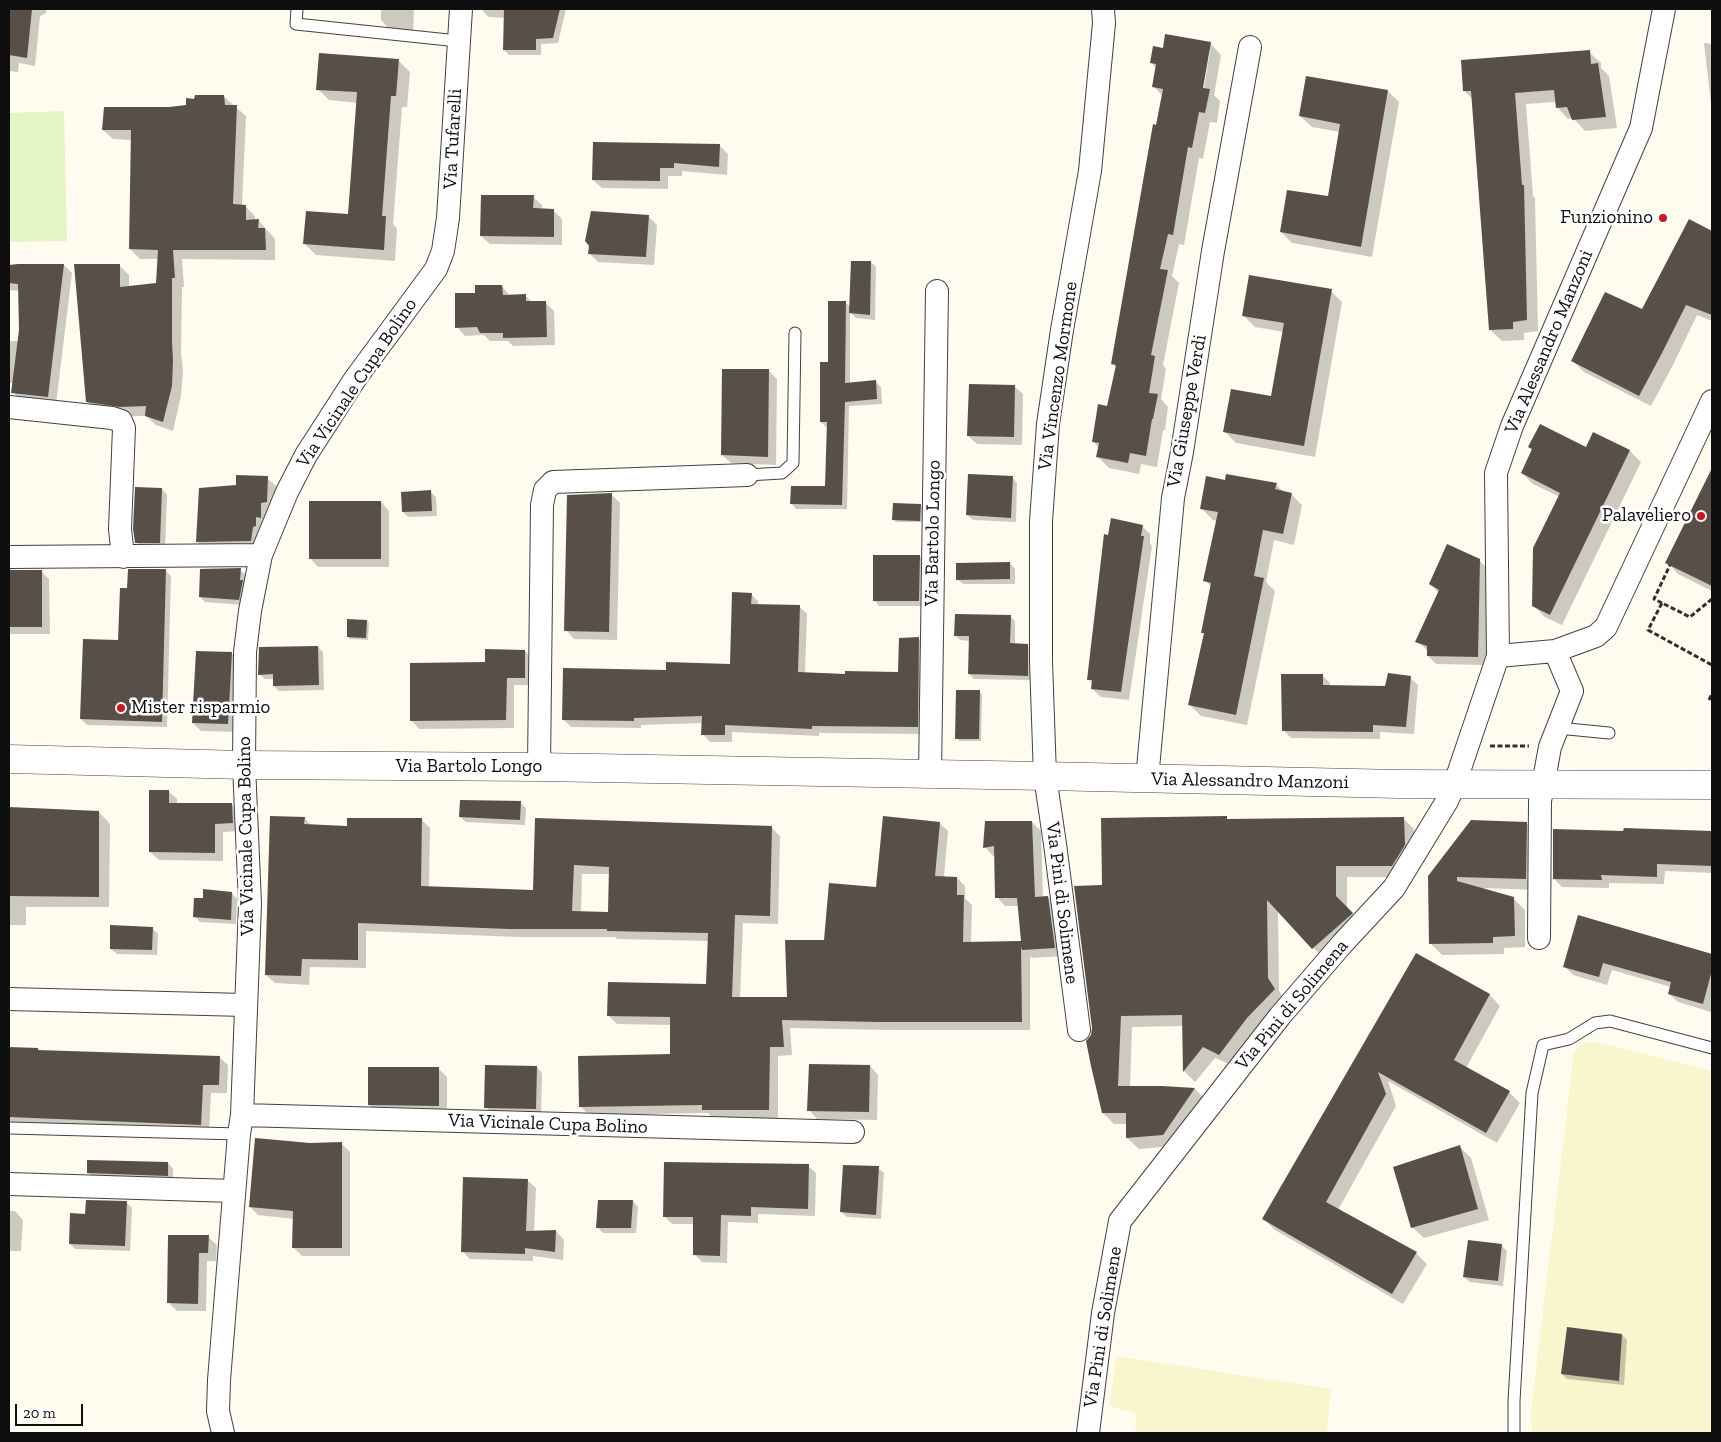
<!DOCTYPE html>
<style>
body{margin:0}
#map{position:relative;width:1721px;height:1442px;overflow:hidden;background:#fffcef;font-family:"Zilla Slab",serif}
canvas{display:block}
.frame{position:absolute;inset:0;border:10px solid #0e0e0e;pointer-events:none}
.scale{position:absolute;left:15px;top:1404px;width:68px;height:22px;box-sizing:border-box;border:2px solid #0e0e0e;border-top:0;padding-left:6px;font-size:15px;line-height:18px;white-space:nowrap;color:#0e0e0e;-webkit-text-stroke:4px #fff;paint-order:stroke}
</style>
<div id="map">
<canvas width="1721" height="1442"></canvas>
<div class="frame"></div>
<div class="scale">20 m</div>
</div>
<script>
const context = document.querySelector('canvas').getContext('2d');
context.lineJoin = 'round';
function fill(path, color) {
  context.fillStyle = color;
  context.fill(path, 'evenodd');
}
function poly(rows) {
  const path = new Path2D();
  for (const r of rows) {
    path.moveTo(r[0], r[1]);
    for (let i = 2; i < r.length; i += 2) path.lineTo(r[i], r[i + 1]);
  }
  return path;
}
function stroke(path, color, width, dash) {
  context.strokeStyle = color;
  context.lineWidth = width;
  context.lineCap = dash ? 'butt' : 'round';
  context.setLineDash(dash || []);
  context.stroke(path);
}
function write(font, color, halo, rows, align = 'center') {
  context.font = font + ' "Zilla Slab",serif';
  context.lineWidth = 5;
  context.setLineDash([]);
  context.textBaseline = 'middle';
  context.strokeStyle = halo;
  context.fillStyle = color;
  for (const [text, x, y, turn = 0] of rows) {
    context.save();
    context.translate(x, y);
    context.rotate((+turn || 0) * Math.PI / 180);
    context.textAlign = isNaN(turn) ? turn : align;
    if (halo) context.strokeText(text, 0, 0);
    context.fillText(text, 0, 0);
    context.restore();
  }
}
const farmland = poly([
 [1598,1042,1712,1071,1712,1433,1532,1433,1531,1411,1574,1053,1582,1043],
 [1116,1356,1331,1389,1327,1433,1135,1433,1137,1414,1110,1406]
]);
const pitch = poly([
 [64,111,67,241,9,242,9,113]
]);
const shadow = poly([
 [9,9,46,9,46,13,40,16,35,66,19,63,18,72,9,71],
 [381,9,414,9,413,32,391,31,381,20],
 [483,9,566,9,558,43,541,44,541,55,509,55,504,50,505,18,488,17,483,11],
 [1210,43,1221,55,1214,95,1220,101,1217,123,1210,122,1203,159,1199,158,1184,245,1179,244,1172,276,1179,283,1163,365,1166,369,1161,399,1168,407,1165,430,1163,430,1157,467,1141,464,1139,474,1109,468,1098,457,1099,448,1093,441,1108,407,1117,368,1113,364,1163,96,1153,86,1156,68,1152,63,1164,49],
 [1208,51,1210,51,1203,94,1200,93],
 [1704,43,1712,44,1712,112],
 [1589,52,1601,63,1601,68,1609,76,1617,128,1585,131,1573,118,1568,119,1557,107,1556,102,1526,104,1533,196,1535,198,1538,331,1524,333,1524,340,1502,341,1490,330,1473,99,1464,91],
 [398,60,410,72,407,107,402,107,393,224,397,229,395,261,316,255,304,243,350,215,358,103,329,100,318,89],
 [1388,91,1399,102,1372,257,1292,243,1281,232,1329,198,1340,132,1312,127,1300,116],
 [223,96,246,116,242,206,245,206,255,216,255,220,258,220,275,239,275,260,182,259,184,287,182,287,181,352,183,371,181,396,173,431,156,425,146,416,131,416,97,411,87,401,119,265,129,275,129,287,157,284,158,259,140,259,130,249,132,140,113,139,103,130,169,109,187,106,195,100],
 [719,145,728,154,727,175,682,171,682,176,668,176,668,189,602,188,593,180],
 [533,197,542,205,542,210,553,210,562,219,562,245,490,244,481,236],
 [648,216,657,225,654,265,598,262,590,254],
 [1711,233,1712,321,1697,315,1673,365,1651,406,1584,372,1573,361,1643,310],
 [871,262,876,267,875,320,856,318,850,312,850,384,876,382,881,387,882,404,849,406,847,509,796,509,792,504,826,488,828,427,826,427,821,422,829,363,845,302,850,307],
 [64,265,72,273,56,404,21,400,13,392,14,383,9,383,9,341,21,341,20,291,9,290,9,267],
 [502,286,510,296,525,295,532,302,545,302,554,311,555,345,513,346,508,341,490,341,484,335,465,336,457,327,476,294],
 [1331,291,1342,302,1315,457,1236,443,1225,432,1272,398,1284,332,1255,327,1244,316],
 [769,371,777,379,776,465,731,463,722,455],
 [1014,386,1023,394,1022,445,977,444,968,436],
 [1594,434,1630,451,1641,462,1562,625,1545,617,1533,605,1560,497,1533,484,1522,473,1533,450,1530,447,1587,449],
 [1712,470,1712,591,1678,574,1667,562],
 [1012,477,1017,483,1016,522,973,520,967,515],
 [267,478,276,486,275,510,259,549,206,550,197,542,237,486],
 [1226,481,1276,484,1284,493,1291,494,1302,505,1294,545,1274,540,1266,582,1275,591,1247,725,1201,716,1189,704,1205,635,1202,632,1212,588,1205,580,1217,521,1213,520,1201,508],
 [162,489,167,495,165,548,141,548,136,542],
 [431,492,436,497,437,516,408,517,403,512],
 [611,494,620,503,617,640,574,639,566,630],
 [381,502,389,511,389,567,318,567,310,558],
 [920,505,923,507,922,522,896,522,894,520],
 [1142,526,1150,534,1150,543,1152,546,1129,700,1101,697,1092,689,1093,684,1088,679,1109,536],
 [920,556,925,562,924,606,879,606,874,600],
 [1479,560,1488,569,1486,665,1436,664,1428,656,1428,651,1417,641,1439,593,1430,584],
 [1010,563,1015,569,1015,584,963,584,957,579],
 [165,570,171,576,167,727,87,725,81,719,119,642,128,589],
 [240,570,246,575,244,605,205,602,200,597],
 [9,571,41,571,49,579,50,634,9,634],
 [751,594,758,601,758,605,800,607,807,614,805,674,846,676,899,673,918,638,926,646,925,734,819,733,819,736,732,732,732,742,710,742,703,734,703,723,641,725,641,728,571,727,563,719,667,671,732,665],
 [1010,616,1015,621,1015,645,1027,645,1032,650,1033,680,974,679,969,674,970,641,960,640,955,635],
 [367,621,369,623,368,640,350,639,348,637],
 [318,647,323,652,324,690,279,691,274,686,274,679,265,679,259,674],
 [525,651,533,659,533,685,514,685,514,728,419,729,412,721,486,663],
 [231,653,240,662,237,732,201,731,193,723],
 [1322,675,1330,683,1330,687,1386,688,1410,678,1418,685,1414,734,1380,732,1380,739,1291,738,1283,730],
 [979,692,982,694,981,741,959,741,957,738],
 [168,791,177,799,177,804,232,804,240,813,241,831,223,832,223,861,159,860,150,852],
 [520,803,526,808,525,825,466,822,460,817],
 [9,809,99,812,110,824,109,907,26,907,26,925,9,925],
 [304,818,312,826,348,828,422,820,430,828,429,887,534,892,536,819,771,827,780,836,778,924,743,923,740,998,788,998,825,941,939,823,948,831,944,877,957,878,965,886,965,898,972,905,971,943,1022,943,1019,906,1005,906,997,897,996,855,993,856,985,847,1032,822,1041,831,1043,898,1048,897,1057,906,1063,956,1032,958,1030,956,1030,1030,889,1030,790,1028,792,1055,778,1056,778,1118,712,1118,708,1113,589,1115,580,1106,671,1055,671,1025,617,1024,608,1015,707,985,709,941,617,939,615,937,518,937,366,931,366,968,310,967,309,985,275,983,266,975],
 [582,874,610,874,609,913,581,912],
 [1226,818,1228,820,1403,818,1414,829,1416,856,1404,877,1347,877,1347,909,1363,925,1324,959,1278,910,1279,991,1286,1001,1231,1065,1215,1058,1195,1082,1184,1071,1183,1026,1132,1027,1130,1087,1162,1087,1195,1089,1206,1100,1175,1146,1139,1149,1127,1138,1127,1124,1114,1124,1103,1113,1092,1036,1103,887],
 [1526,823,1538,835,1537,890,1483,888,1513,898,1525,910,1525,947,1504,948,1504,954,1442,955,1430,943,1429,877],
 [1625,829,1712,832,1712,873,1665,871,1664,884,1609,883,1609,888,1562,887,1554,879,1625,832],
 [232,893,237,899,236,924,200,922,194,916,205,900],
 [1579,917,1712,955,1711,1012,1678,1002,1669,994,1671,987,1612,970,1607,985,1573,975,1565,967],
 [152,928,158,934,157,955,117,954,111,949],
 [1417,954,1490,995,1500,1006,1466,1068,1509,1092,1520,1103,1497,1143,1388,1081,1396,1106,1338,1210,1416,1253,1427,1264,1403,1304,1275,1230,1264,1219],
 [9,1048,38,1049,40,1051,219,1057,228,1065,227,1093,211,1093,209,1133,13,1124,9,1120],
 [870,1066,878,1075,877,1120,817,1119,809,1110],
 [537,1067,542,1073,541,1114,491,1113,486,1107],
 [438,1068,447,1077,447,1114,378,1113,369,1105],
 [310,1144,342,1144,350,1152,350,1256,302,1256,293,1247,294,1219,258,1215,250,1207],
 [1460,1147,1471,1158,1489,1220,1424,1238,1412,1227],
 [168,1163,173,1169,173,1181,94,1178,88,1173],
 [808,1166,816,1173,815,1216,758,1214,758,1223,728,1222,727,1263,702,1262,694,1254,694,1224,672,1224,664,1216],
 [878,1168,884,1173,881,1219,847,1217,841,1212],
 [527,1180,536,1188,534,1232,556,1231,564,1240,563,1260,533,1256,533,1261,470,1259,462,1251],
 [633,1201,638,1207,636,1233,603,1233,597,1227],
 [126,1202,132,1208,130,1251,75,1249,70,1244,87,1215],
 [9,1211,15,1211,23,1220,21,1251,9,1251],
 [208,1237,217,1245,216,1261,207,1261,206,1311,177,1311,168,1302],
 [1502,1246,1507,1251,1503,1286,1470,1282,1464,1277],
 [1622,1335,1627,1340,1624,1385,1567,1379,1562,1374]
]);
const building = poly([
 [9,9,32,9,27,58,9,55],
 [504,9,560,9,553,38,536,39,536,50,503,50],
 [1165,34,1211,42,1203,88,1210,89,1205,113,1199,112,1192,148,1188,147,1173,235,1168,234,1160,269,1168,270,1151,355,1155,356,1149,393,1158,394,1153,419,1152,419,1146,456,1130,453,1128,463,1096,457,1099,443,1092,442,1098,404,1107,406,1116,365,1111,364,1153,124,1156,125,1163,89,1152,87,1156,64,1150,63,1153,46,1163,48],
 [1590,50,1591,64,1598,63,1606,117,1572,120,1567,107,1556,108,1554,90,1515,93,1522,185,1524,185,1527,320,1513,322,1513,329,1489,330,1471,91,1463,91,1461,60],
 [319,53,399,59,396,96,391,96,382,216,386,216,384,250,303,244,306,211,348,214,357,92,316,90],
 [1306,76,1388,90,1361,247,1280,232,1287,190,1328,196,1340,124,1299,116],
 [195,95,224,95,225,105,237,105,233,204,246,205,246,220,259,219,258,228,265,228,266,250,173,250,175,278,172,278,172,342,173,361,172,386,163,422,145,416,146,406,120,407,86,402,74,264,120,264,120,287,156,283,158,250,129,249,131,130,102,130,104,107,169,107,186,105,186,98,194,99],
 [593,142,720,144,719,167,674,163,674,168,660,168,660,181,592,180],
 [481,195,534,195,533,208,554,209,554,237,480,236],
 [591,211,649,215,646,257,588,254,589,246,585,241],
 [1689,219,1712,231,1712,315,1686,305,1662,353,1639,396,1571,361,1605,292,1642,309],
 [851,261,871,261,870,315,849,313],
 [18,264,64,264,48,397,11,393,19,330,18,284,9,283,9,265],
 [1249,275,1332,289,1304,446,1223,432,1231,389,1271,396,1284,323,1242,316],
 [475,285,502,285,503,295,526,294,526,301,546,301,547,337,503,338,503,333,480,333,477,327,455,328,455,293,475,293],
 [828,301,846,301,845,383,876,380,877,399,845,402,842,505,790,504,791,486,825,486,827,422,820,422,820,362,828,362],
 [722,369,769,369,768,457,721,455],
 [969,384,1015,385,1014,437,967,436],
 [1540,424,1586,447,1593,432,1630,450,1550,615,1532,606,1533,548,1560,493,1521,473,1532,449,1528,447],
 [1712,468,1712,586,1665,563],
 [968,474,1013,476,1011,518,966,515],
 [1226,474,1277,483,1275,489,1292,493,1283,534,1263,530,1254,576,1264,578,1236,715,1188,705,1204,633,1201,633,1211,583,1203,581,1218,512,1200,509,1206,476,1225,480],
 [236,475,268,476,267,502,261,503,261,518,256,517,256,526,253,527,251,541,196,542,199,488,236,485],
 [135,487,162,488,160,543,135,543,133,529],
 [431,490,432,511,402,512,401,492],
 [612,493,609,632,564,631,567,495],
 [309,501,381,501,381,559,309,559],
 [893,503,921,504,920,521,892,520],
 [1111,518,1143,525,1141,536,1144,536,1121,692,1091,689,1092,680,1087,680,1104,534,1108,535],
 [1447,544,1480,559,1478,657,1427,656,1427,646,1415,642,1439,590,1429,584],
 [873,555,920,555,919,601,873,601],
 [1010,562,1010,579,956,580,956,563],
 [241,568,240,580,243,580,239,600,199,597,200,569],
 [128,569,166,569,162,722,80,719,83,639,118,640,120,588,127,588],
 [9,570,42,570,42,627,9,627],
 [732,592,752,593,751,604,800,605,798,672,845,674,845,671,898,672,899,638,919,637,918,727,812,726,812,729,725,725,725,735,701,735,702,716,634,718,634,721,562,720,563,668,666,670,666,662,730,664],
 [955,614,1011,615,1010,643,1028,644,1028,676,968,674,969,636,954,636],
 [347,619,367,620,366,638,347,637],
 [318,646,319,685,273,686,273,674,258,675,259,647],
 [485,649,525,650,525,678,507,678,506,720,410,721,410,663,485,662],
 [196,651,232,652,228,724,192,723],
 [1388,673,1411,676,1406,727,1373,725,1373,732,1282,731,1281,674,1323,674,1323,685,1385,686],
 [956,690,980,690,979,739,955,739],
 [149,790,169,790,169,803,232,803,233,823,215,824,215,853,149,852],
 [460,800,521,801,520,820,459,817],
 [9,807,99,811,99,897,9,896],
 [270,816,305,817,304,824,347,826,347,818,422,818,421,886,533,890,535,818,772,826,770,916,735,915,732,997,787,997,785,940,824,940,829,883,876,887,883,816,940,822,935,876,957,877,957,895,964,895,963,942,1021,941,1017,898,995,898,994,846,983,848,985,821,1032,821,1035,897,1048,896,1055,948,1022,950,1021,947,1022,1022,880,1022,782,1020,784,1047,770,1047,769,1110,702,1110,702,1105,579,1107,578,1056,670,1054,670,1017,607,1016,608,982,706,984,708,933,607,931,607,929,509,929,358,923,358,960,302,959,301,976,265,975],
 [574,865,609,867,608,912,572,911],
 [1227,816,1227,819,1404,817,1405,845,1392,866,1336,866,1336,896,1353,913,1312,949,1267,900,1268,978,1275,989,1247,1018,1219,1055,1203,1047,1183,1072,1182,1015,1121,1016,1118,1086,1162,1086,1195,1088,1163,1135,1126,1138,1126,1113,1102,1113,1091,1066,1086,1041,1091,1035,1092,1028,1074,886,1102,885,1101,818],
 [1471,820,1527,822,1526,879,1457,877,1457,881,1514,897,1515,936,1493,937,1493,943,1429,944,1428,876],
 [1624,828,1712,831,1712,866,1657,864,1657,877,1601,875,1602,880,1553,879,1553,829,1623,831],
 [203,889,232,892,231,920,193,917,194,898,203,898],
 [1578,915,1712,954,1712,970,1703,1004,1668,994,1671,982,1603,963,1599,977,1563,967],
 [110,925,153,927,152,950,110,949],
 [1416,953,1490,994,1454,1060,1510,1091,1486,1133,1378,1072,1386,1094,1326,1202,1417,1252,1392,1294,1262,1219],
 [9,1047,38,1048,38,1050,220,1056,219,1085,203,1085,201,1125,9,1117],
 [809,1064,870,1065,869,1112,807,1111],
 [485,1065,537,1066,536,1109,484,1108],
 [368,1067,439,1067,439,1106,368,1105],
 [255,1138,310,1143,342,1142,342,1248,292,1248,293,1211,249,1207],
 [1460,1145,1478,1209,1411,1228,1393,1167],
 [87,1160,168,1162,168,1176,87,1173],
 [664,1162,809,1164,808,1209,751,1207,751,1216,721,1215,720,1256,693,1255,693,1217,663,1217],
 [843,1165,879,1166,876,1215,840,1212],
 [463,1177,528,1179,526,1231,556,1230,555,1252,525,1248,525,1254,461,1252],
 [86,1200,127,1201,125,1246,69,1244,70,1213,85,1214],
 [598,1200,633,1200,631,1228,596,1228],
 [168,1235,209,1235,208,1253,199,1253,198,1304,167,1303],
 [1468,1240,1502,1244,1498,1281,1463,1277],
 [1567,1327,1622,1334,1619,1381,1561,1374]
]);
const path = poly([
 [1712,599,1690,617,1662,603,1648,630,1712,665],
 [1662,603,1654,599,1670,565],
 [1709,700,1712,694],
 [1490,746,1529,746]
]);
const service = poly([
 [297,9,296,24,458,41],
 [747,475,782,473,793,463,795,333],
 [1558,728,1609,733],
 [9,1128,239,1134],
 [1514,1433,1514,1401,1532,1093,1543,1045,1569,1039,1595,1023,1610,1021,1712,1048]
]);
const minor = poly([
 [9,407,112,418,121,421,124,428,120,529,123,557],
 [9,557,261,555],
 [1555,651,1596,636,1606,627,1712,401],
 [1498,656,1555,651,1572,691,1550,747,1540,801,1539,938],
 [539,767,542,505,545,490,553,482,747,475],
 [930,774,937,291],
 [1147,779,1173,498,1182,452,1213,251,1250,47],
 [9,999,245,1005],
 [1079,1030,1055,844,1045,776,1041,661,1041,521,1048,424,1062,330,1090,171,1104,23,1103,9],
 [242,1115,853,1132],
 [9,1184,234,1191],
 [223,1433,218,1411,219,1380,239,1134,242,1115,250,904,244,765,245,652,250,611,261,555,287,492,306,455,355,379,436,269,443,251,448,218,461,9],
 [1088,1433,1103,1313,1120,1221,1280,1016,1342,944,1394,888,1447,801,1455,783,1498,656,1496,473,1512,426,1641,128,1664,9]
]);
const tertiary = poly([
 [9,759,244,765,539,767,1045,776,1399,784,1712,785]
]);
const markers = [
 [1663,218,5,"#cd171a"],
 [1701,516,5,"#cd171a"],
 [121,708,5,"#cd171a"]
];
const streetNames = [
 ["Via Tufarelli",453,139,-87],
 ["Via Alessandro Manzoni",1549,342,-67],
 ["Via Vincenzo Mormone",1058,376,-82],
 ["Via Vicinale Cupa Bolino",357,383,-56],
 ["Via Giuseppe Verdi",1187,411,-80],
 ["Via Bartolo Longo",933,533,-89],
 ["Via Bartolo Longo",469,767],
 ["Via Alessandro Manzoni",1250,781,1],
 ["Via Vicinale Cupa Bolino",246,836,-91],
 ["Via Pini di Solimene",1062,903,83],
 ["Via Pini di Solimena",1292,1005,-50],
 ["Via Vicinale Cupa Bolino",548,1124,2],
 ["Via Pini di Solimene",1103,1327,-81]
];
const poiNames = [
 ["Funzionino",1653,218],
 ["Palaveliero",1691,516],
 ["Mister risparmio",131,708,"left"]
];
fill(farmland, '#f8f6cc');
fill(pitch, '#e3f4c7');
fill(shadow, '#0003');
fill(building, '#584f49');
stroke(service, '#414141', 13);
stroke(minor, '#414141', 24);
stroke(tertiary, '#414141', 29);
stroke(path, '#303030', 3, [5, 2.5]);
stroke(service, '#fff', 11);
stroke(minor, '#fff', 22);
stroke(tertiary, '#fff', 28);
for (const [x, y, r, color] of markers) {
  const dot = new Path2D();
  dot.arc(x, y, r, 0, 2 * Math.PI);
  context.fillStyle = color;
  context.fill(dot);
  stroke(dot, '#fff', 2);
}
write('19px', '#0e0e0e', '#fff', streetNames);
write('19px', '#0e0e0e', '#fff', poiNames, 'right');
</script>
